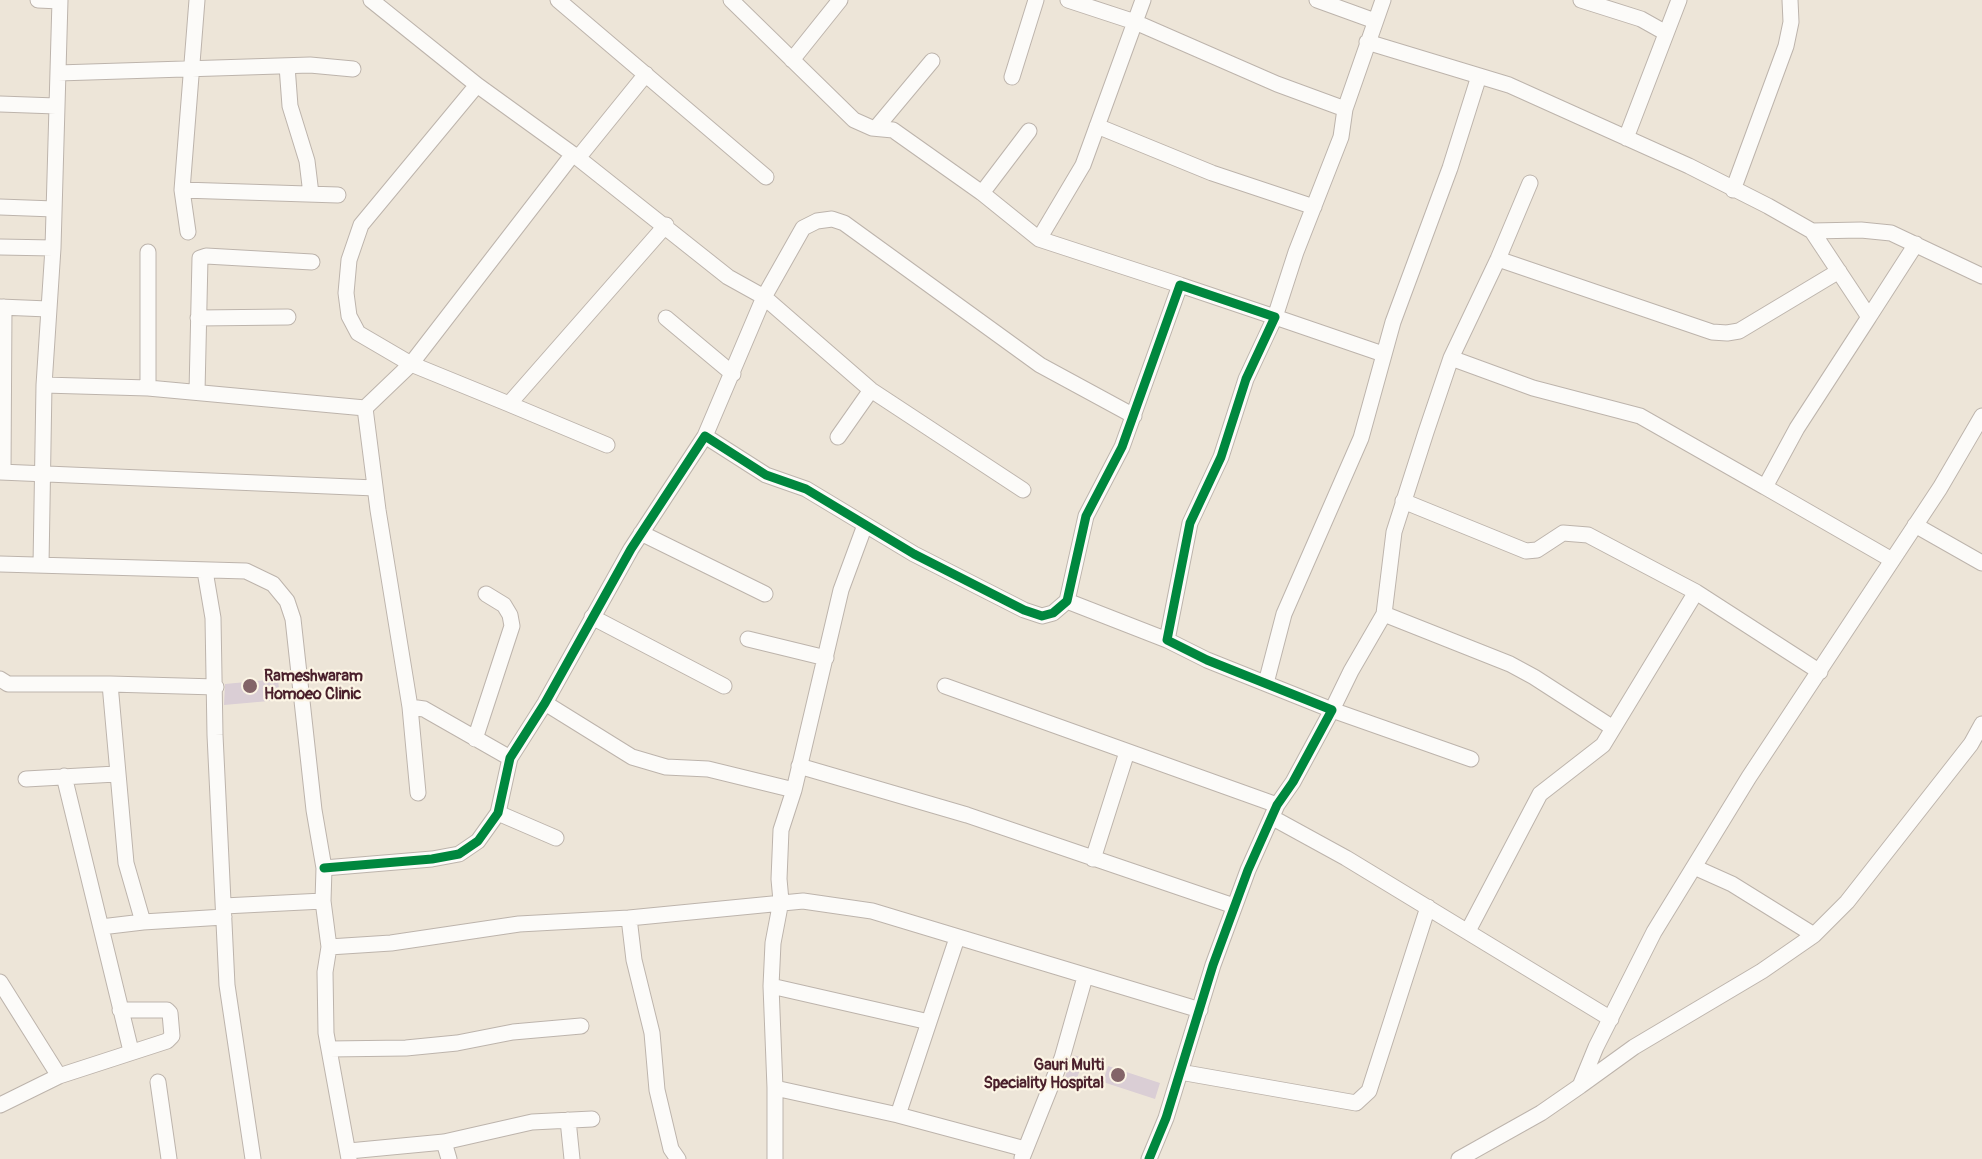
<!DOCTYPE html>
<style>
body{margin:0}
canvas{display:block;background:#ede5d8}
</style>
<canvas width="1982" height="1159"></canvas>
<script>
const context = document.querySelector('canvas').getContext('2d');
context.lineJoin = 'round';
function fill(path, color) {
  context.fillStyle = color;
  context.fill(path, 'evenodd');
}
function poly(rows) {
  const path = new Path2D();
  for (const r of rows) {
    path.moveTo(r[0], r[1]);
    for (let i = 2; i < r.length; i += 2) path.lineTo(r[i], r[i + 1]);
  }
  return path;
}
function stroke(path, color, width, dash) {
  context.strokeStyle = color;
  context.lineWidth = width;
  context.lineCap = dash ? 'butt' : 'round';
  context.setLineDash(dash || []);
  context.stroke(path);
}
function write(font, color, halo, rows, align = 'center') {
  context.font = font + ' Pangolin,sans-serif';
  context.lineWidth = 4.5;
  context.setLineDash([]);
  context.textBaseline = 'middle';
  context.strokeStyle = halo;
  context.fillStyle = color;
  for (const [text, x, y, turn = 0] of rows) {
    context.save();
    context.translate(x, y);
    context.rotate((+turn || 0) * Math.PI / 180);
    context.textAlign = isNaN(turn) ? turn : align;
    if (halo) context.strokeText(text, 0, 0);
    context.fillText(text, 0, 0);
    context.restore();
  }
}
const building = poly([
 [278,679,280,700,224,705,225,684],
 [1073,1055,1084,1058,1075,1084,1064,1080],
 [1108,1066,1160,1083,1155,1099,1103,1082]
]);
const street = poly([
 [38,0,60,1],
 [558,0,766,177],
 [731,0,854,120,872,128,893,130,982,193,1039,239,1180,285],
 [1068,0,1135,22,1277,84,1345,109],
 [1317,0,1375,21],
 [1581,0,1641,19,1666,33],
 [1367,42,1509,85,1689,166,1768,206,1812,231,1869,317,1797,428,1765,487,1640,416,1533,388,1451,358],
 [792,60,840,0],
 [287,66,290,106,307,161,311,194],
 [58,73,310,65,353,69],
 [1012,77,1036,0],
 [477,85,578,158,728,277,764,297,871,390,1023,490],
 [0,104,56,106],
 [1097,126,1212,173,1314,207],
 [876,128,932,61],
 [1626,138,1679,0],
 [573,154,411,364,509,404,666,225],
 [578,158,646,74],
 [1530,183,1498,259,1451,358,1426,432,1394,532,1384,614,1510,664,1534,677,1613,728],
 [182,190,338,195],
 [1733,190,1786,46,1791,22,1790,0],
 [982,193,1029,131],
 [0,207,54,209],
 [1812,231,1861,230,1891,233,1982,276],
 [188,232,182,190,197,0],
 [1039,239,1083,165,1143,0],
 [0,247,53,248,44,385],
 [53,248,60,0],
 [1498,259,1712,332,1727,333,1739,331,1839,271],
 [0,307,48,309],
 [1869,317,1916,244],
 [198,318,288,317],
 [666,318,733,374],
 [1383,354,1275,317,1296,252,1341,137,1345,109,1383,0],
 [148,388,148,252],
 [197,392,200,258,206,256,312,262],
 [509,404,607,445],
 [365,408,411,364,358,333,349,316,346,293,349,260,361,225,477,85,371,0],
 [705,436,764,297,803,228,817,221,832,219,844,223,1040,365,1134,416],
 [838,437,871,390],
 [0,472,375,488],
 [3,472,4,307],
 [1765,487,1892,560],
 [1403,501,1526,551,1537,550,1563,533,1588,535,1696,592],
 [1915,525,1982,563],
 [641,533,765,594],
 [0,564,246,571,273,584,287,601,293,619,314,810,324,868,323,901,329,947,391,943,519,924,629,918,803,901,872,911,1200,1010],
 [41,565,44,385,148,388,365,408,378,510,410,707,424,709,510,758],
 [205,571,213,618,215,735,227,985,253,1159],
 [1067,601,1167,640],
 [1384,614,1351,671,1332,710,1471,759],
 [592,617,724,686],
 [748,639,826,658],
 [0,679,8,684,110,684],
 [1266,683,1284,614,1361,438,1393,322,1450,168,1479,76],
 [945,686,1277,805],
 [216,687,110,684,126,863,143,922,224,917],
 [545,703,632,757,666,767,708,769,794,790,781,830,779,879,781,901,773,943,771,986,775,1088,898,1115,1025,1149],
 [410,707,418,793],
 [475,739,512,626,510,615,504,605,486,594],
 [799,766,967,815,1234,906],
 [64,776,131,1051],
 [26,779,116,774],
 [794,790,841,590,865,525],
 [498,813,556,838],
 [1273,818,1346,858,1611,1019],
 [1093,859,1127,752],
 [1694,867,1732,884,1814,935],
 [324,868,432,859,459,854,478,841,498,813,510,758,545,703,631,549,705,436,766,475,806,489,914,554,1024,610,1042,616,1053,613,1067,601,1086,516,1122,447,1180,285,1275,317,1246,379,1221,457,1190,523,1167,640,1207,660,1332,710,1293,782,1277,805,1248,870,1213,965,1166,1118,1149,1159],
 [224,906,323,901],
 [629,918,634,960,652,1033,657,1090,671,1149,678,1159],
 [101,927,143,922],
 [1468,931,1540,794,1603,745,1696,592,1820,672],
 [329,947,325,972,326,1033,349,1159],
 [0,982,59,1076],
 [771,986,929,1022],
 [329,1049,406,1048,457,1043,513,1032,581,1026],
 [1180,1072,1356,1103,1369,1091,1428,907],
 [158,1082,169,1159],
 [1580,1086,1634,1047,1762,971,1814,935,1847,902,1971,744,1982,724],
 [775,1088,775,1159],
 [0,1105,59,1076,167,1041,172,1036,170,1013,167,1010,120,1010],
 [898,1115,957,938],
 [568,1120,572,1159],
 [444,1142,449,1159],
 [349,1151,444,1142,532,1122,592,1119],
 [1022,1158,1062,1058,1085,977],
 [1459,1159,1541,1113,1580,1086,1596,1047,1654,932,1749,777,1940,488,1982,416]
]);
const cycleway = poly([
 [324,868,432,859,459,854,478,841,498,813,510,758,545,703,631,549,705,436,766,475,806,489,914,554,1024,610,1042,616,1053,613,1067,601,1086,516,1122,447,1180,285,1275,317,1246,379,1221,457,1190,523,1167,640,1207,660,1332,710,1293,782,1277,805,1248,870,1213,965,1166,1118,1149,1159]
]);
const markers = [
 [250,686,8,"#836468"],
 [1118,1075,8,"#836468"]
];
const poiNames = [
 ["Rameshwaram",264,677],
 ["Homoeo Clinic",264,695],
 ["Gauri Multi",1104,1066,"right"],
 ["Speciality Hospital",1104,1084,"right"]
];
fill(building, '#daced5');
stroke(street, '#bdb4ac', 17);
stroke(street, '#fcfbf9', 15);
stroke(cycleway, '#00873e', 9);
for (const [x, y, r, color] of markers) {
  const dot = new Path2D();
  dot.arc(x, y, r, 0, 2 * Math.PI);
  context.fillStyle = color;
  context.fill(dot);
  stroke(dot, '#fcf5e5', 2);
}
write('bold 16px', '#4a1f2b', '#fcf5e5', poiNames, 'left');
</script>
